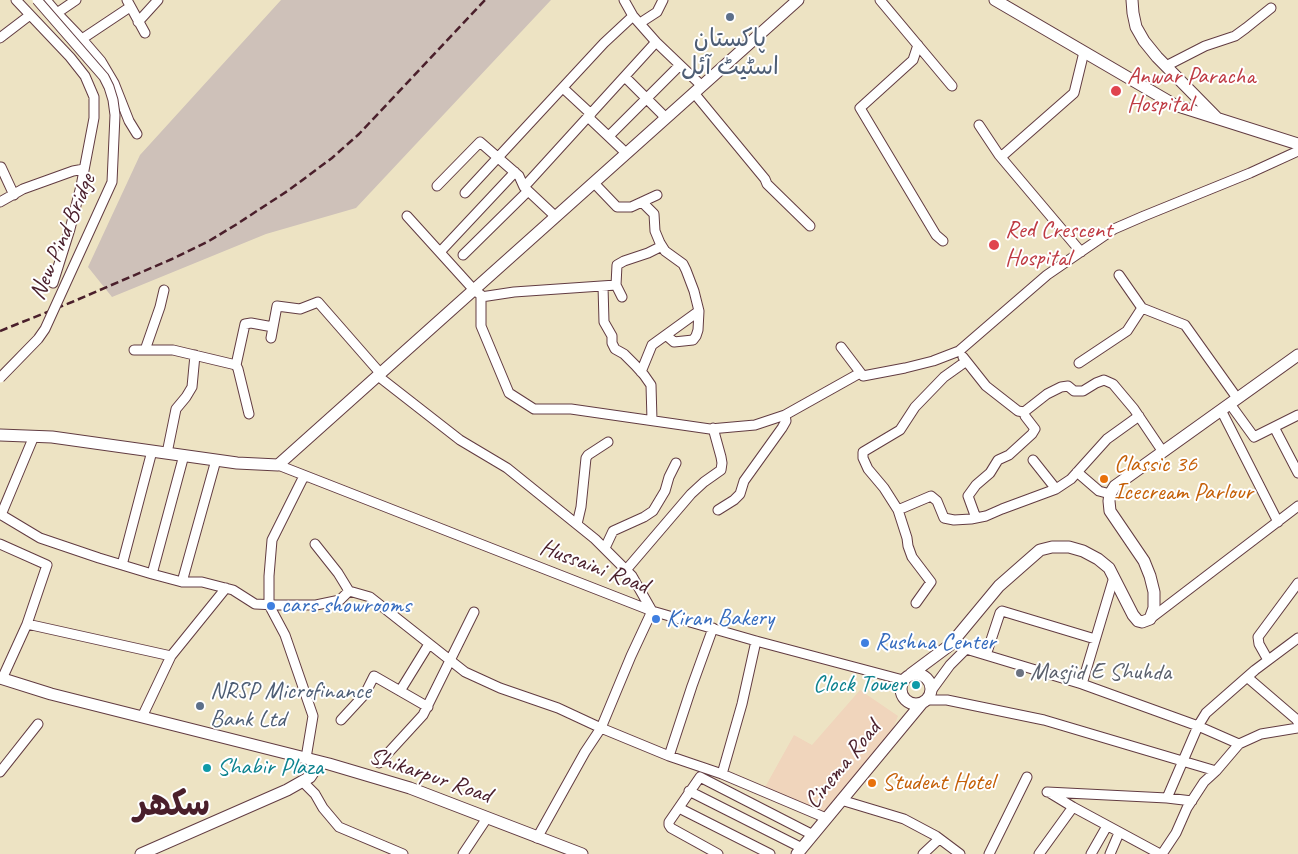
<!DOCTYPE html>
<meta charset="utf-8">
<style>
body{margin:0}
canvas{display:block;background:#ede3c3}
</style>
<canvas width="1298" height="854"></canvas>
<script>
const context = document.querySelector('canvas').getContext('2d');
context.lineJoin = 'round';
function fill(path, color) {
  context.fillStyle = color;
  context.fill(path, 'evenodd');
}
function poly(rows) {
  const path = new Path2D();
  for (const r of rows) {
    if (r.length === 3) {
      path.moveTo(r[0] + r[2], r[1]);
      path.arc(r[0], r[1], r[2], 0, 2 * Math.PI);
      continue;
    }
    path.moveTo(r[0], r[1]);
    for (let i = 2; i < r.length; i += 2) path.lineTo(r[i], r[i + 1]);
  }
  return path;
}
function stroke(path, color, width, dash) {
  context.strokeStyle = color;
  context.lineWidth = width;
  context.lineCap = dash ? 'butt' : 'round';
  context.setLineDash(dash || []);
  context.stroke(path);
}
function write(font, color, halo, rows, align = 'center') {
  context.font = font + ' Caveat,"Playpen Sans Arabic",sans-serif';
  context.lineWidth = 4;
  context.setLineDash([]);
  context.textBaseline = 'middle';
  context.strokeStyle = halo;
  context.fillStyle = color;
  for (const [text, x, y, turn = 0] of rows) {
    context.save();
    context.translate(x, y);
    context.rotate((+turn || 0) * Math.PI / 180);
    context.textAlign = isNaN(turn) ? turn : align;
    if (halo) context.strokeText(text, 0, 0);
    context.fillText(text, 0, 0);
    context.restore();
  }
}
const built = poly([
 [860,690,898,716,889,738,821,817,764,789,794,735,812,745]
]);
const industrial = poly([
 [281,0,551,0,356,208,266,234,112,297,88,267,140,155]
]);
const street = poly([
 [16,0,70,57,85,76,94,97,94,118,81,186,70,229,53,283],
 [46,0,57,13,82,39,101,61,114,83,129,121,137,134],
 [127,0,145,33],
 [624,0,633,16,656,42,702,86],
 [880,0,952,86],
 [57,13,76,0],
 [138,22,158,0],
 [640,23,657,12,663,0],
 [0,38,30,15],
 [82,39,130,7],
 [918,45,913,60,860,108,936,235,943,241],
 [1166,66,1205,46,1235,36,1246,28,1271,8],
 [625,77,666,118],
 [563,88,591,114],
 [694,93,765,179,767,184,810,226],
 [588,117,626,153],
 [979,125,999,155,1081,252],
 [609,136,680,65],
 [1001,157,1074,93,1084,52],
 [1,167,14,195],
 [594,183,617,207,631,207,657,195],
 [437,186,480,142,519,176,524,187,556,217],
 [524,187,656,42],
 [465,193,604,43,633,16],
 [0,202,23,189,73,171,84,169],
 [642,202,654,214,655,231,660,243,665,251,683,264,686,270,694,291,699,311,698,330,696,336,693,340,674,342,666,335],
 [407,216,474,290,481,295,481,326,509,393,534,409,571,409,710,429,755,425,785,415,860,373],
 [440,252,515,172],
 [463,255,528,191],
 [1119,275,1142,308,1185,325,1237,398],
 [616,285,617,265,624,261,648,253,662,246],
 [603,286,604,322,612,336,612,343,615,349,624,354,635,365,644,375,651,385,652,420],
 [481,297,514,292,616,285,622,297],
 [271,338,277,306,300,309,318,302,381,374],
 [841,347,863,376,905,368,933,361,959,351,1047,275,1114,229,1144,216,1250,173,1298,151],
 [134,350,173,350,236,365,238,369,249,414],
 [145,350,160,307,164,290],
 [963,357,986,386,1018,411,1024,412],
 [1079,363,1127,331,1142,308],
 [236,365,245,324,251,323,273,327],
 [641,372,652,345,699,311],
 [378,376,460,440,507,468,595,539,632,576,652,611,631,656,601,728,585,752,537,838],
 [1230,404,1254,437,1298,415],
 [1221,410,1278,522],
 [1274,427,1298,473],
 [167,453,176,409,186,397,192,387,195,355],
 [1033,460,1056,489],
 [278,465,652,611,756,641,903,680],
 [1077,472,1099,491,1110,494],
 [304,476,272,540,269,576,269,605,285,635,313,716,306,758],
 [718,510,734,500,740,494,744,481,782,428,786,421,785,415],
 [898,510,931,496,937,501,944,518,954,520,971,519,986,516,1002,509,1056,489,1071,479,1107,439,1139,416],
 [0,514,40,538,99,558,152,574,182,582,202,582,233,590,255,604,276,605,316,605,340,600,349,591],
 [1,515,34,436],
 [976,518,968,496,976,485,990,473,998,460,1009,455,1032,434,1035,429,1025,416,1024,412,1047,394,1061,387,1068,386,1074,391,1083,391,1096,383,1104,380,1113,384,1134,409,1163,452],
 [577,524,581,507,586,458,588,455,608,442],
 [0,544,47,565,27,624],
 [315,544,338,573,349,591,370,597,465,672,500,688,558,708,601,728,669,756,722,774,826,818],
 [605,548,613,531,644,517,653,511,665,491,669,477,676,463],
 [122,565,152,451],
 [626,570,691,494,704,482,721,470,722,463,721,457,713,428],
 [152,574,184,455],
 [182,582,216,460],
 [916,603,931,582,912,557,908,546,907,538,898,510,884,488,868,469,863,458,863,452,900,430,915,407,944,377,965,362],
 [1150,619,1298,506],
 [986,655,1000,613,1002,611,1095,639],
 [1268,660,1259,644,1258,637,1298,583],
 [1247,677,1296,719,1298,722],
 [2,679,27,624,171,656],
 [1082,684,1114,577],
 [400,691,429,644],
 [931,691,950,665,966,649,1082,684,1198,726,1239,744],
 [926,700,947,700,1044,720,1216,771],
 [142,717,171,656,226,588],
 [341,720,365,694,374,676,428,707],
 [669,756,692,686,713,628],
 [379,763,423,715,474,612],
 [0,772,38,724],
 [722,774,742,704,756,641],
 [302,781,315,794,323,808,339,827,403,854],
 [689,791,802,848],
 [1047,792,1167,798,1192,801],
 [1050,793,1073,807,1160,854],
 [1167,798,1198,726,1206,713,1255,670,1298,638],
 [841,800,904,819,936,836,960,854],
 [679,808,770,854],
 [463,854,487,818],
 [718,854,671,828,669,825,669,822,700,777,813,835],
 [923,854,939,839],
 [989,854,1027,777],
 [1039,854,1073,807],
 [1091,854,1107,826],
 [1110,854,1119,833],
 [1162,854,1176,833,1187,808,1204,782,1216,771,1239,744,1261,734,1298,728]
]);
const secondary = poly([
 [995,0,1175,105,1298,144],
 [1132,0,1133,13,1136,27,1144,41,1157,57,1217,118],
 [0,435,52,437,237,463,278,465,798,0],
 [916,689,15],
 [911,674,950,645,999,586,1024,564,1040,550,1052,547,1069,547,1083,551,1098,559,1109,568,1133,615,1138,621,1142,622,1150,619,1154,608,1154,592,1150,576,1144,561,1110,511,1109,501,1110,494,1115,486,1298,355],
 [0,678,51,694,329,764,410,788,582,854],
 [141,854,287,790,310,777,320,762],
 [797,854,922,703]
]);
const rail = poly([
 [0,331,72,302,172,259,209,241,237,224,289,190,332,158,359,134,485,0]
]);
const streetBridge = poly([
 [0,378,38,339,45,329,112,182,115,115,113,100,109,87,104,77,37,0]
]);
const markers = [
 [730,17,5,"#5c6f8a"],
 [1116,91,6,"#e0444e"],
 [994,245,6,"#e0444e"],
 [1104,479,5,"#e8710a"],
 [271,606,5,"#3f7fe0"],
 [656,619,5,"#3f7fe0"],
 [865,643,5,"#3f7fe0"],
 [1020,673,5,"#6b7280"],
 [916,685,5,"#0f9aa8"],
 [200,706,5,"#5c6f8a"],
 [207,768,5,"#0f9aa8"],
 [872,783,5,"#e8710a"]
];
const serviceNames = [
 ["پاکستان",730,40],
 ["اسٹیٹ آئل",730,68],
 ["NRSP Microfinance",210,692,"left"],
 ["Bank Ltd",210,720,"left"]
];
const healthNames = [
 ["Anwar Paracha",1127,77],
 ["Hospital",1127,105],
 ["Red Crescent",1005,231],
 ["Hospital",1005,259]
];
const streetNames = [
 ["New Pind Bridge",63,237,-67],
 ["Hussaini Road",594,567,21],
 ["Cinema Road",843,765,-51],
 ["Shikarpur Road",430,776,19]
];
const foodNames = [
 ["Classic 36",1114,465],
 ["Icecream Parlour",1114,493],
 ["Student Hotel",882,783]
];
const shopNames = [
 ["cars showrooms",281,606],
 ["Kiran Bakery",666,619],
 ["Rushna Center",875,643]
];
const worshipNames = [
 ["Masjid E Shuhda",1030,673]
];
const cultureNames = [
 ["Clock Tower",906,685],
 ["Shabir Plaza",217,768,"left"]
];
const townNames = [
 ["سکھر",172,806]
];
fill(built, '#f0d5bc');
fill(industrial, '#cec1b9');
stroke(street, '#623c42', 11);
stroke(secondary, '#623c42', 13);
stroke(street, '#fff', 9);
stroke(secondary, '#fff', 11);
stroke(rail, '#4a1f2b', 2.5, [8, 4]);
stroke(streetBridge, '#623c42', 11, []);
stroke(streetBridge, '#fff', 9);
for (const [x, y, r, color] of markers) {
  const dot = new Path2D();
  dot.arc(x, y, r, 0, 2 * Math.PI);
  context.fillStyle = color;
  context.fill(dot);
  stroke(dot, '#fff', 2);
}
write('24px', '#4e5e75', '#fff', serviceNames);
write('24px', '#be3a42', '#fff', healthNames, 'left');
write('24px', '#4a1f2b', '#fff', streetNames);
write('24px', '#c56008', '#fff', foodNames, 'left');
write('24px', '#366cbe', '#fff', shopNames, 'left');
write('24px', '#5b616d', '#fff', worshipNames, 'left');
write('24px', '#0d838f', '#fff', cultureNames, 'right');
write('bold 34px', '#4a1f2b', '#fff', townNames);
</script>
